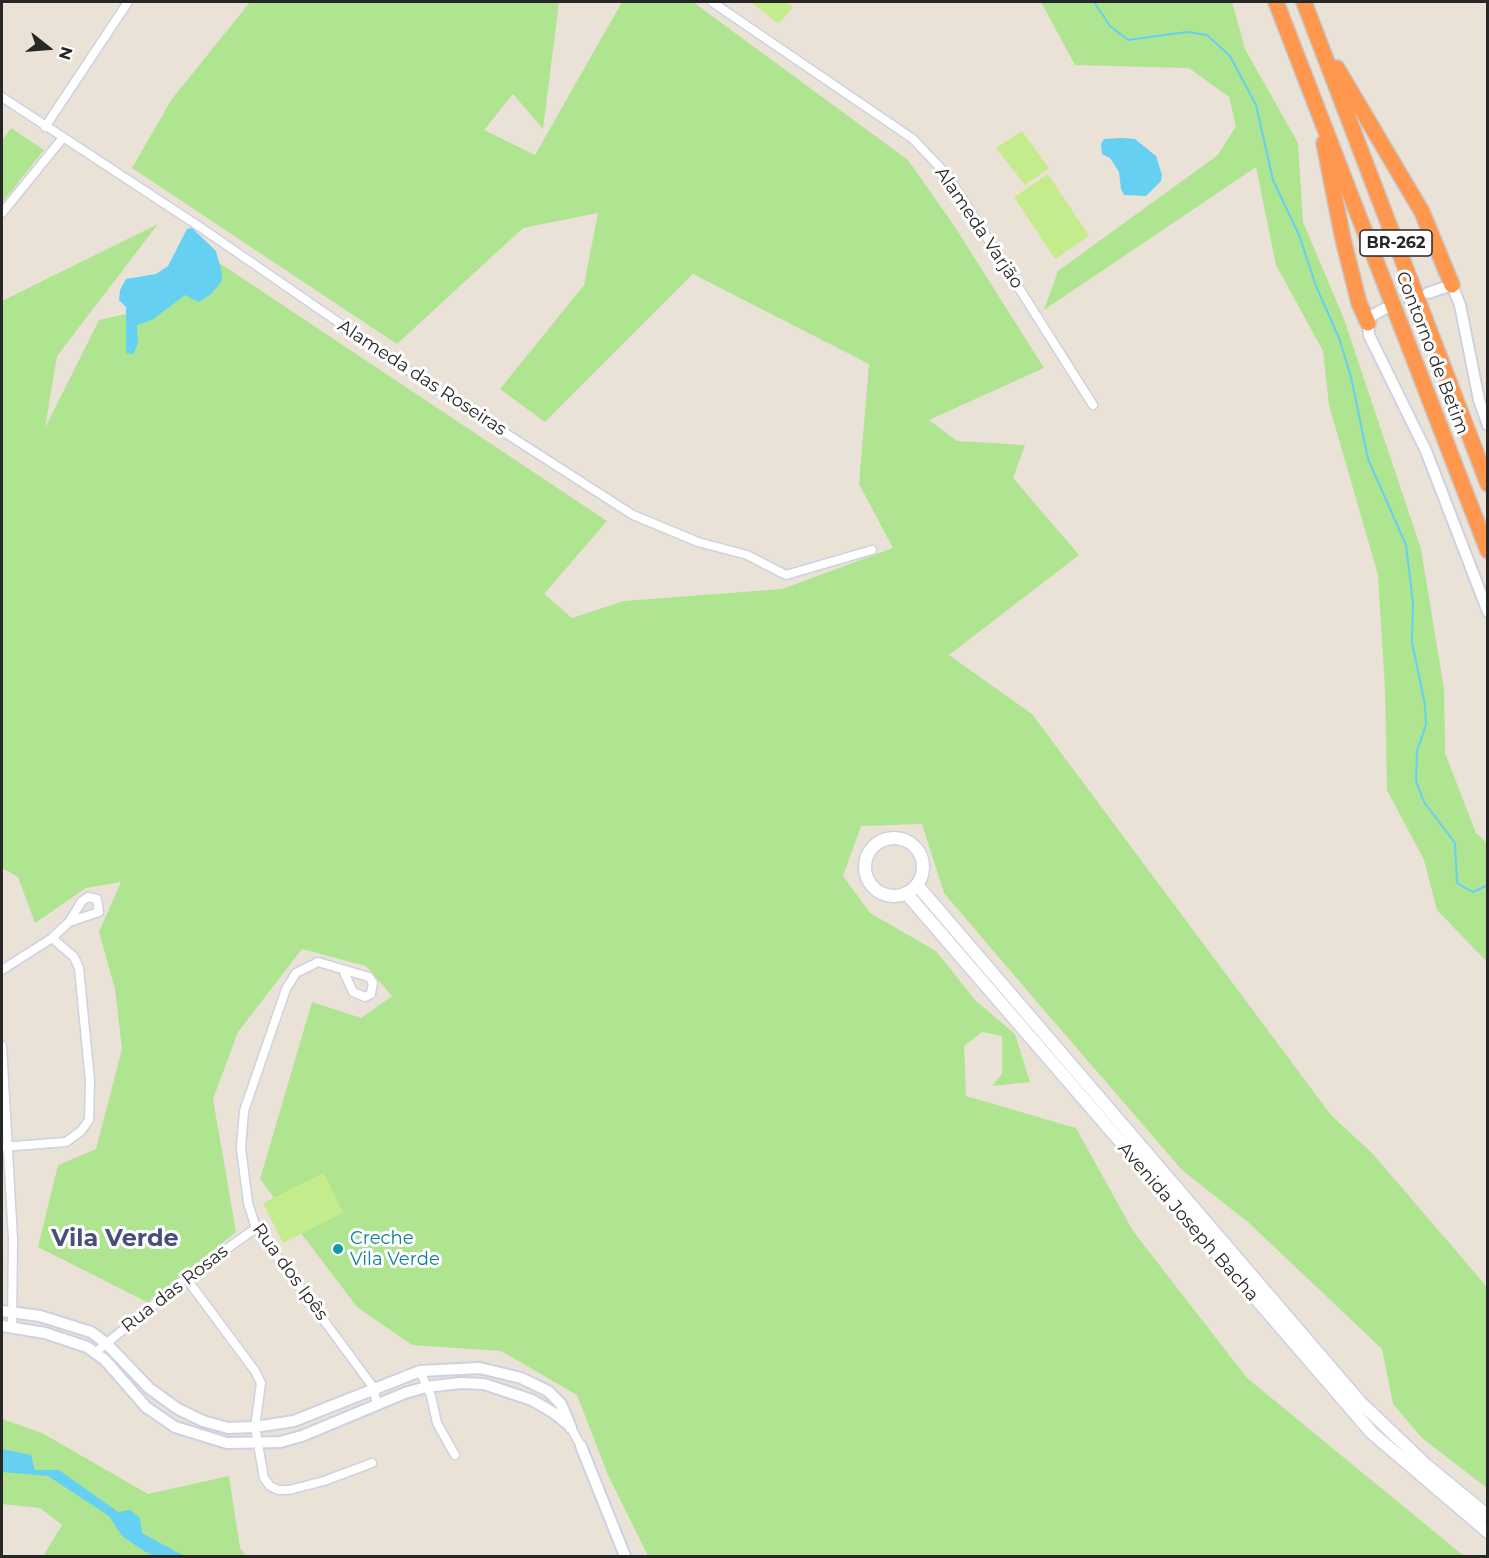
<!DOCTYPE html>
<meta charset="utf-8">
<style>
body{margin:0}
#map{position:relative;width:1489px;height:1558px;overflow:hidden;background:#ebe2d7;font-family:Montserrat,sans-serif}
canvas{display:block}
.frame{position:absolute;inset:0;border:3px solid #272727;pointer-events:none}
.north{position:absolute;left:18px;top:18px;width:60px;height:60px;-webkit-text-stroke:4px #fff;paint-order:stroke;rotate:107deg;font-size:16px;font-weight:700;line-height:24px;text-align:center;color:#272727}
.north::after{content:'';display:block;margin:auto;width:21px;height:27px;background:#272727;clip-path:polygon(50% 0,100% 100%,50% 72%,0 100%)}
</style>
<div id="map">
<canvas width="1489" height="1558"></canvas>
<div class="frame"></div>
<div class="north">N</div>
</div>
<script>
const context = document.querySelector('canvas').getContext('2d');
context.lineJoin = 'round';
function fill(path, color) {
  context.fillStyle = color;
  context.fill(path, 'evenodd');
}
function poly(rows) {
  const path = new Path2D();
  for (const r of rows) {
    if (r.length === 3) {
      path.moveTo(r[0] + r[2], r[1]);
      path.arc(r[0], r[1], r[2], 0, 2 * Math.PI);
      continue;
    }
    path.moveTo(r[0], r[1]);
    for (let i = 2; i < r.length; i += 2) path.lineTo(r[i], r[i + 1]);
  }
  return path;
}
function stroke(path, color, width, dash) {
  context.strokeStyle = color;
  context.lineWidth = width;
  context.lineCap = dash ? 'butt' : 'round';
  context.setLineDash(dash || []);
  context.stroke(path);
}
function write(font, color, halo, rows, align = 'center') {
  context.font = font + ' Montserrat,sans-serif';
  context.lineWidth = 6;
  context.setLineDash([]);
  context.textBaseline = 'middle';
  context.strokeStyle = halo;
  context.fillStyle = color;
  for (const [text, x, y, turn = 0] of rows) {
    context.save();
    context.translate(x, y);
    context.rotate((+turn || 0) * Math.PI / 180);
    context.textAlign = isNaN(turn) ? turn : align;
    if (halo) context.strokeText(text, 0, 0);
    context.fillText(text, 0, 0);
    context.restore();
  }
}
const green = poly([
 [250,2,559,2,543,129,513,94,484,130,535,155,622,2,693,2,908,160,955,227,1044,368,929,420,957,441,1025,445,1013,478,1079,555,949,655,1032,714,1331,1115,1372,1153,1487,1287,1487,1488,1422,1438,1393,1404,1382,1349,1249,1223,1182,1170,1031,995,944,893,922,824,861,826,843,876,870,913,936,951,976,1001,1015,1034,1030,1082,992,1086,1002,1074,1002,1036,982,1032,964,1046,966,1096,1076,1128,1133,1231,1247,1378,1464,1556,648,1556,608,1475,577,1395,501,1351,412,1345,357,1307,260,1179,312,1002,361,1018,392,996,366,966,302,949,238,1032,213,1099,236,1232,147,1302,38,1247,58,1165,96,1149,122,1049,115,989,99,932,121,882,86,888,35,923,18,877,2,868,2,301,158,224,57,356,45,428,99,320,154,308,212,258,607,521,544,594,572,618,624,601,782,589,893,548,859,484,869,364,693,274,545,422,500,389,584,285,598,213,523,228,397,344,132,168,172,99],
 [1041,2,1232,2,1245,49,1298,143,1303,222,1344,319,1421,549,1444,689,1445,753,1476,833,1487,843,1487,962,1437,910,1424,860,1387,790,1385,689,1378,575,1329,405,1323,351,1276,265,1256,167,1044,310,1058,271,1218,155,1236,126,1229,97,1189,68,1075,65],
 [11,128,44,150,2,203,2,141],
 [2,1419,42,1433,148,1494,229,1476,240,1548,246,1556,43,1556,62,1525,40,1508,2,1504]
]);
const pitch = poly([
 [751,2,786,2,793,7,779,24],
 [1022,131,1049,168,1025,185,996,148],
 [1048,174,1089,236,1055,259,1014,197],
 [324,1173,343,1213,283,1243,263,1203]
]);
const water = poly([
 [1122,138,1135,139,1156,156,1162,175,1161,181,1146,196,1124,195,1121,189,1119,172,1110,158,1102,154,1101,144,1104,139],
 [192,228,216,251,222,273,221,282,211,294,199,302,185,295,152,320,137,325,138,344,133,354,126,353,126,307,119,300,120,290,126,279,156,274,168,266,187,229],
 [2,1449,31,1455,35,1470,59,1470,118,1512,130,1510,140,1518,142,1533,184,1556,154,1556,144,1551,122,1536,109,1516,48,1476,2,1472]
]);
const stream = poly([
 [1094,2,1110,26,1128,40,1187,32,1207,35,1230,56,1256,105,1273,180,1299,235,1316,286,1339,338,1351,377,1368,459,1406,545,1413,603,1412,642,1425,705,1426,725,1417,751,1416,781,1424,802,1455,843,1457,883,1473,892,1488,885]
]);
const tertiaryTunnel = poly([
 [1389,307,1422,295]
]);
const minor = poly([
 [712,2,913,139,948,176,1093,405],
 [2,97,200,227,418,377,633,515,698,542,747,555,786,575,872,550],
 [45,127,128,2],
 [2,213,62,139],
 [2,970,52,938,69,922,82,901,88,897,97,899,99,912,69,922],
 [344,972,353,992,365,997,371,994,373,983,369,977,318,962,296,973,286,989,244,1111,241,1148,248,1203,256,1228,373,1387,377,1404],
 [2,1046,13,1239,12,1327],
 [2,1147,66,1142,81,1131,89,1120,90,1081,79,968,74,957,52,938],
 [186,1278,255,1371,261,1383,255,1427,264,1478,270,1486,278,1490,289,1490,324,1481,372,1463],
 [96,1352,186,1278,256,1228],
 [420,1371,431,1396,437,1423,455,1455],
 [571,1428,581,1446]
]);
const tertiary = poly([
 [1428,293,1452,285,1460,305,1479,400,1488,425],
 [1386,308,1373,315,1368,323,1369,335,1426,451,1488,612],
 [2,1311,40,1316,91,1332,106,1343,149,1388,178,1409,203,1421,228,1428,255,1427,294,1421,420,1371,480,1368,521,1378,548,1391,561,1404,571,1428],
 [2,1326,45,1333,87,1347,105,1360,146,1407,162,1418,175,1427,227,1443,280,1442,302,1436,405,1393,426,1387,461,1383,484,1384,532,1400,554,1413,569,1425],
 [581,1446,625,1556]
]);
const secondary = poly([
 [894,867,29],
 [917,885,1359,1401,1427,1466,1488,1516],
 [906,893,1372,1433,1488,1532]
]);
const motorway = poly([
 [1276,2,1488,551],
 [1304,2,1488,484],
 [1337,68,1422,212,1452,285],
 [1324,143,1343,239,1359,303,1368,323]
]);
const markers = [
 [338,1249,6,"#0f9aa8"]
];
const shields = [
 [1396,243,72]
];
const shieldNames = [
 ["BR-262",1396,243]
];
const streetNames = [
 ["Alameda Varjão",979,228,56],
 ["Contorno de Betim",1432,353,69],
 ["Alameda das Roseiras",422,378,33],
 ["Avenida Joseph Bacha",1188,1222,49],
 ["Rua dos Ipês",290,1272,54],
 ["Rua das Rosas",175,1289,-38]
];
const cultureNames = [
 ["Creche",350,1239],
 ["Vila Verde",350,1260]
];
const districtNames = [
 ["Vila Verde",115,1239]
];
fill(green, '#afe491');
fill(pitch, '#c5ec8c');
fill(water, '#65d0f2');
stroke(stream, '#65d0f2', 2);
stroke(tertiaryTunnel, '#c4bdb4', 10, [10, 5]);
stroke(minor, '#cdd1e1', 11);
stroke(tertiary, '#cdd1e1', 14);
stroke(secondary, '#cdd1e1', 15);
stroke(motorway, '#c7c7c7', 18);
stroke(minor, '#fff', 8);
stroke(tertiary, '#fff', 10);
stroke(secondary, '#fff', 12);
stroke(motorway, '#ff974e', 15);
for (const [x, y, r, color] of markers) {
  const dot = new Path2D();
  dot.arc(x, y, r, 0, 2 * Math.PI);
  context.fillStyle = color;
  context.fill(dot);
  stroke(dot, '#fff', 2);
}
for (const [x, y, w] of shields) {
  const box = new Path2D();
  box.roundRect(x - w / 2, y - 13, w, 26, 4.5);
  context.fillStyle = '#fff';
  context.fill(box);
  stroke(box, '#272727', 1.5);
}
write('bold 16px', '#272727', null, shieldNames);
write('18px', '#272727', '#fff', streetNames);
write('18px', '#0d838f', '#fff', cultureNames, 'left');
write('bold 24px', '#465078', '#fff', districtNames);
</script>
